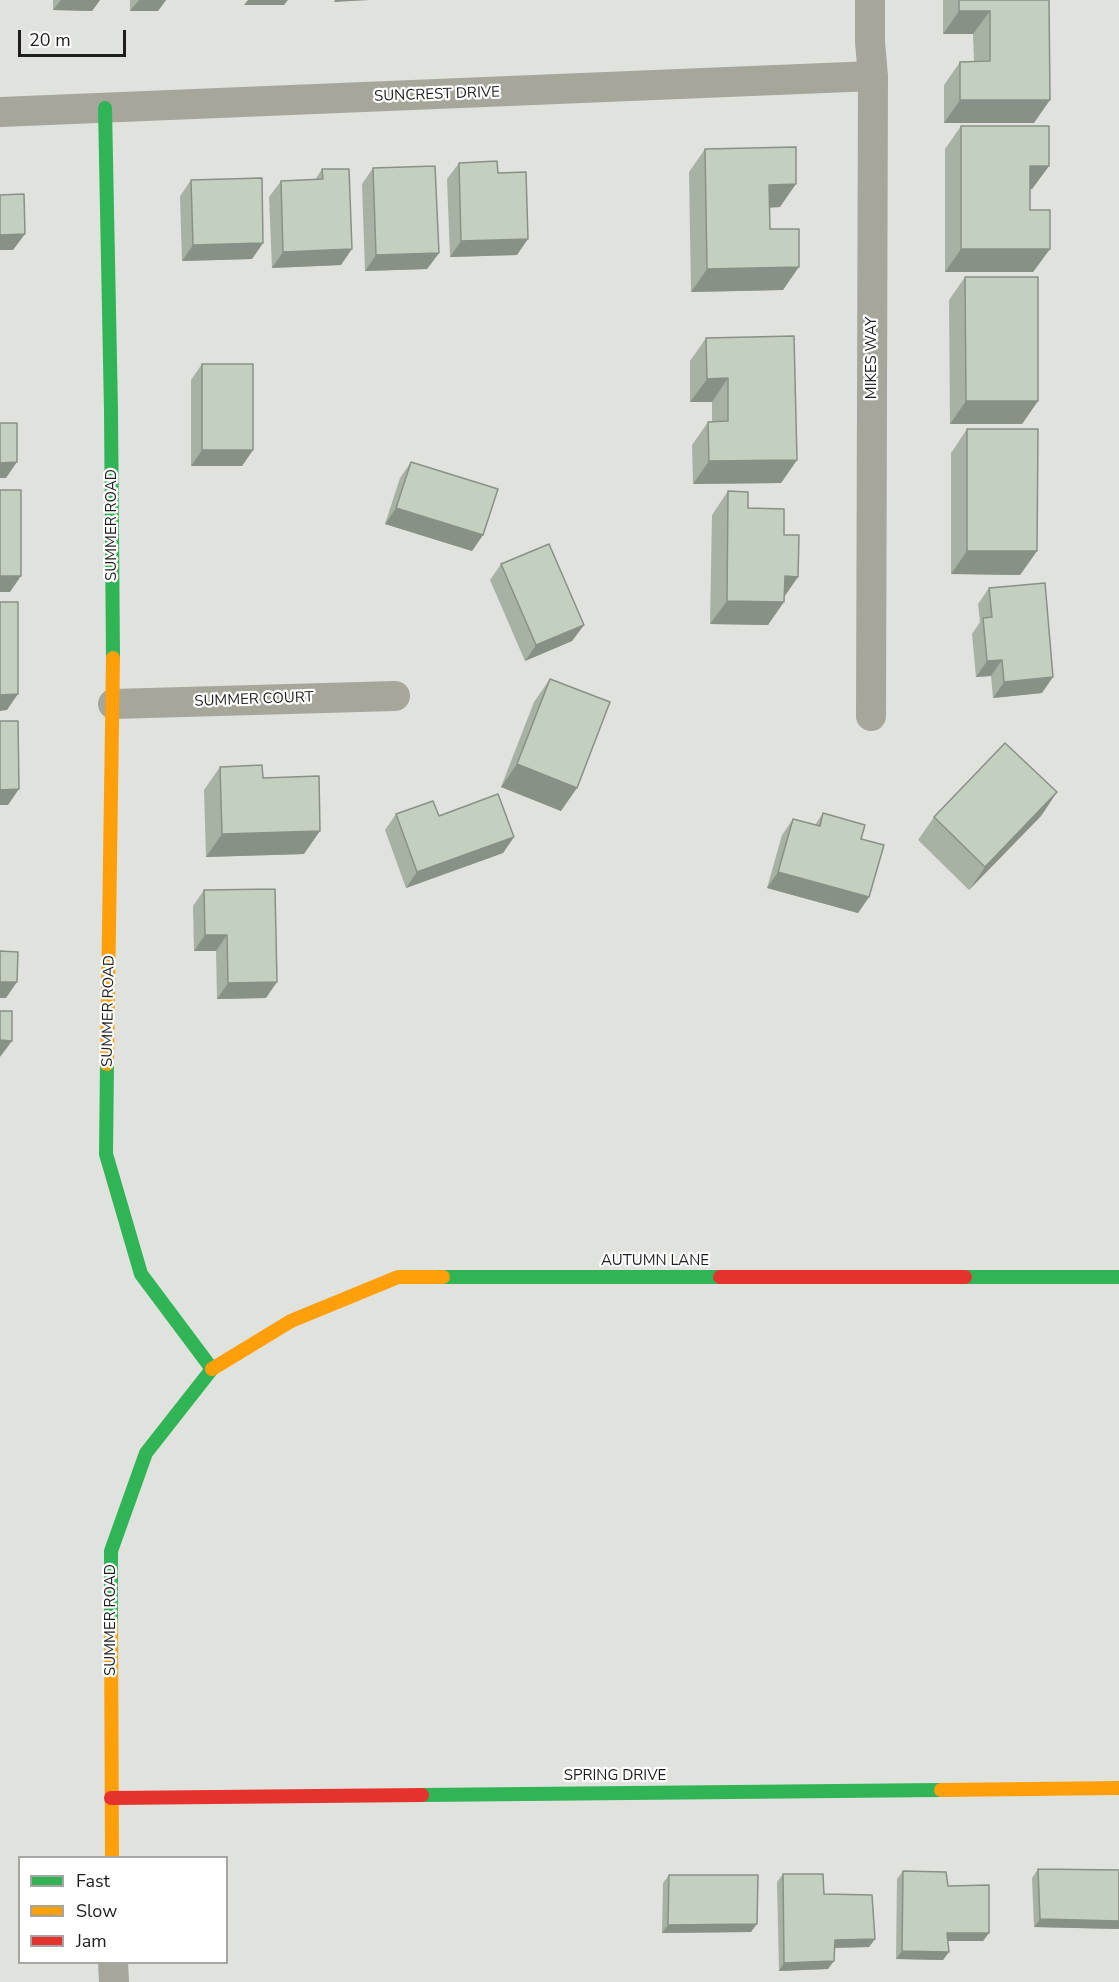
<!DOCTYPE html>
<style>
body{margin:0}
#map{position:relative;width:1119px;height:1982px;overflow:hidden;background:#e0e2de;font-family:"Nunito Sans",sans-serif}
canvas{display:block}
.legend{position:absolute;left:18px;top:1856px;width:210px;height:108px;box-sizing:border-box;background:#fff;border:2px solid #a5a5a4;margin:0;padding:8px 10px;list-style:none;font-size:18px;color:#1e1f1c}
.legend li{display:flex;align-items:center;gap:12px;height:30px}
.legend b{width:30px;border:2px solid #a5a5a4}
.scale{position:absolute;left:18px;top:30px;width:108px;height:27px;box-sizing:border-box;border:3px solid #1e1f1c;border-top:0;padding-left:8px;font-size:18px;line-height:21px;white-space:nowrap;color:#1e1f1c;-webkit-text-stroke:4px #fff;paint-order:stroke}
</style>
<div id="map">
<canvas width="1119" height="1982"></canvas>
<ul class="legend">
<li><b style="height:8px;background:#30b455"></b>Fast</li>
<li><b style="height:8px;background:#ff9f0a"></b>Slow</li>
<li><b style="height:8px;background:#e5322d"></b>Jam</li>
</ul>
<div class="scale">20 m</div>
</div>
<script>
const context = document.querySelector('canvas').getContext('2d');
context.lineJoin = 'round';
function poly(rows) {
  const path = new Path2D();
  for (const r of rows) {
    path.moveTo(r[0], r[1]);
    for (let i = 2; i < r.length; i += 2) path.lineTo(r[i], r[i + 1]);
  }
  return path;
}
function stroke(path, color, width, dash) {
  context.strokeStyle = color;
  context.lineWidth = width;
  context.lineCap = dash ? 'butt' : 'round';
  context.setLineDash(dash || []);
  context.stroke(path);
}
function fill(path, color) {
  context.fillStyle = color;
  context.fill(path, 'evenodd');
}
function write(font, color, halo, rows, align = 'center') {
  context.font = font + ' "Nunito Sans",sans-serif';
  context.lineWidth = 4.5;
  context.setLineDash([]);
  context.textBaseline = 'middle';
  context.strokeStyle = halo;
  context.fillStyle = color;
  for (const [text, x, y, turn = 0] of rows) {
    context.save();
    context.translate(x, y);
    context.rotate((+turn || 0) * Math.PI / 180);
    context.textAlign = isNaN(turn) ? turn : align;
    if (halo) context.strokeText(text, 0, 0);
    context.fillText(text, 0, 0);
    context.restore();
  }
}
const street = poly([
 [870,0,870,42,873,76,871,716],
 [0,112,873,76],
 [113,704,395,696],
 [113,1962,114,1982]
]);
const fast = poly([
 [105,108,111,411,113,658],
 [107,1064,106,1154,141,1274,212,1369,146,1453,111,1551,111,1623],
 [443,1277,720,1277],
 [965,1277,1119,1277],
 [422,1795,941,1790]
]);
const slow = poly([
 [107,1064,113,658],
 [212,1369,291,1321,398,1277,443,1277],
 [111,1623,112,1858],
 [941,1790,1119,1788]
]);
const jam = poly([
 [720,1277,965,1277],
 [111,1798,422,1795]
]);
const wall = poly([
 [53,0,100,0,92,11,53,10],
 [130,0,166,0,158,11,130,11],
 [943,0,1049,0,1034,123,944,123,944,85,960,62,974,61,973,34,943,34],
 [961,126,1049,166,1032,189,1030,189,1030,210,1050,249,1033,272,945,272,945,149],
 [705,149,780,207,769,208,770,229,783,290,691,292,689,172],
 [459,163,498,173,517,255,450,257,447,179],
 [373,168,439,253,427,269,365,271,362,184],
 [322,169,341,265,272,268,269,197,281,181,315,180],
 [191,180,263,243,252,259,182,261,180,196],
 [965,277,1038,401,1022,424,950,424,949,300],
 [706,338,797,460,781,483,693,484,692,445,708,422,712,422,712,402,690,402,690,361],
 [202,364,253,450,242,466,191,466,191,380],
 [967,429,1037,551,1020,575,951,574,951,453],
 [411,462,483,535,472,551,385,524,400,478],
 [728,491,748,508,784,535,798,577,784,596,768,625,710,624,712,515],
 [501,564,584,625,572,641,525,661,490,580],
 [989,588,1042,693,993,698,991,676,976,677,972,634,980,622,978,604],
 [550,679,561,811,501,787,534,702],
 [220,767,263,778,304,854,206,857,204,790],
 [1057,792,1041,816,969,890,918,840,934,817],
 [823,813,861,839,869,897,858,913,767,888,782,835,793,819,815,825],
 [396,814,439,816,514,837,503,853,406,888,385,830],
 [204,890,266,998,217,999,216,951,194,951,193,906],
 [1038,1869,1119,1870,1119,1929,1034,1927,1032,1878],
 [903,1871,948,1886,989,1933,983,1941,948,1941,943,1960,896,1959,897,1879],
 [783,1874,824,1894,875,1939,869,1947,835,1948,828,1969,779,1971,777,1882],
 [669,1875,751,1932,662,1933,663,1883]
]);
const shadedWall = poly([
 [61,0,100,0,92,11,53,10],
 [139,0,166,0,158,11,130,11],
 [248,0,288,0,284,5,244,5],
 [335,0,370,0,334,2],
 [959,11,990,11,973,34,943,34],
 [960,100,1050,100,1034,123,944,123],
 [1030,166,1049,166,1032,189,1013,189],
 [796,184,780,207,753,208,769,185],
 [25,234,13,250,0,250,0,235],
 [528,239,517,255,450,257,461,241],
 [263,243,252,259,182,261,193,245],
 [352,249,341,265,272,268,283,252],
 [961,249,1050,249,1033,272,945,272],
 [439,253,427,269,365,271,376,255],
 [799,267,783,290,691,292,707,269],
 [728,378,712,402,690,402,707,379],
 [966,401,1038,401,1022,424,950,424],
 [202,450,253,450,242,466,191,466],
 [797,460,781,483,693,484,709,461],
 [17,462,6,478,0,478,0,463],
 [396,508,483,535,472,551,385,524],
 [967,551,1037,551,1020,575,951,574],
 [0,576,21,576,10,592,0,592],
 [785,576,798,577,782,600],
 [727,601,784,602,768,625,710,624],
 [584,625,572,641,525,661,536,645],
 [1002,660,991,676,976,677,987,661],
 [1053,677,1042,693,993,698,1004,682],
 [18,694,7,710,0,711,0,695],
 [517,764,577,788,561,811,501,787],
 [19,789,8,805,0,805,0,790],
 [1057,792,1041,816,969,890,985,867],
 [320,831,304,854,206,857,222,834],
 [514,837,503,853,406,888,417,872],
 [778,872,869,897,858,913,767,888],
 [205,935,227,935,216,951,194,951],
 [0,982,17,982,6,998,0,998],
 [277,982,266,998,217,999,228,983],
 [0,1040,12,1041,0,1057],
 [1040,1919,1119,1921,1119,1929,1034,1927],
 [757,1924,751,1932,662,1933,668,1925],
 [947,1933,989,1933,983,1941,941,1941],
 [875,1939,869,1947,829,1948,835,1940],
 [902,1951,949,1952,943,1960,896,1959],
 [834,1961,828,1969,779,1971,784,1963]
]);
const building = poly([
 [959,0,1049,0,1050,100,960,100,960,62,990,61,990,11,959,11,959,0],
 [961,126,1049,126,1049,166,1030,166,1030,210,1050,210,1050,249,961,249,961,126],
 [796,147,796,184,769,185,770,229,799,229,799,267,707,269,705,149,796,147],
 [497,161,498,173,526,172,528,239,461,241,459,163,497,161],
 [435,166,439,253,376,255,373,168,435,166],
 [322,169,349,169,352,249,283,252,281,181,323,179,322,169],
 [262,178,263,243,193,245,191,180,262,178],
 [24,194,25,234,0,235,0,195,24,194],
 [965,277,1038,277,1038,401,966,401,965,277],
 [794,336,797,460,709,461,708,422,728,421,728,378,707,379,706,338,794,336],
 [202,364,253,364,253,450,202,450,202,364],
 [0,423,17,423,17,462,0,463,0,423],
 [967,429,1038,429,1037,551,967,551,967,429],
 [411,462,498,489,483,535,396,508,411,462],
 [0,490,21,490,21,576,0,576,0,490],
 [728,491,748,492,748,508,784,509,784,535,799,535,798,577,785,576,784,602,727,601,728,491],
 [549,544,584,625,536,645,501,564,549,544],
 [1045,583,1053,677,1004,682,1002,660,987,661,983,618,992,617,989,588,1045,583],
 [0,602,18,602,18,694,0,695,0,602],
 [550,679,610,702,577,788,517,764,550,679],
 [0,721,18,721,19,789,0,790,0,721],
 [1005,743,1057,792,985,867,934,817,1005,743],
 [262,765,263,778,319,776,320,831,222,834,220,767,262,765],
 [498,794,514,837,417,872,396,814,433,801,439,816,498,794],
 [823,813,865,825,861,839,884,845,869,897,778,872,793,819,820,826,823,813],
 [275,889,277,982,228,983,227,935,205,935,204,890,275,889],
 [0,951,18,952,17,982,0,982,0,951],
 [0,1011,12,1011,12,1041,0,1040,0,1011],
 [1038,1869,1119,1870,1119,1921,1040,1919,1038,1869],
 [903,1871,946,1872,948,1886,989,1885,989,1933,947,1933,949,1952,902,1951,903,1871],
 [783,1874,823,1874,824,1894,872,1895,875,1939,835,1940,834,1961,784,1963,783,1874],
 [669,1875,758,1875,757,1924,668,1925,669,1875]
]);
const streetNames = [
 ["SUNCREST DRIVE",437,95,-2],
 ["MIKES WAY",872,358,-90],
 ["SUMMER ROAD",112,525,-90],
 ["SUMMER COURT",254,700,-2],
 ["SUMMER ROAD",109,1011,-89],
 ["AUTUMN LANE",655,1261],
 ["SUMMER ROAD",111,1620,-90],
 ["SPRING DRIVE",615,1776]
];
stroke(street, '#a6a69b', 30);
stroke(fast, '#30b455', 14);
stroke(slow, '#ff9f0a', 14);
stroke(jam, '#e5322d', 14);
fill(wall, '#a8b2a4');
fill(shadedWall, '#889186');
fill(building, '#c3cfbf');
stroke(building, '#889186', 1.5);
write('15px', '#1e1f1c', '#fff', streetNames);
</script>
